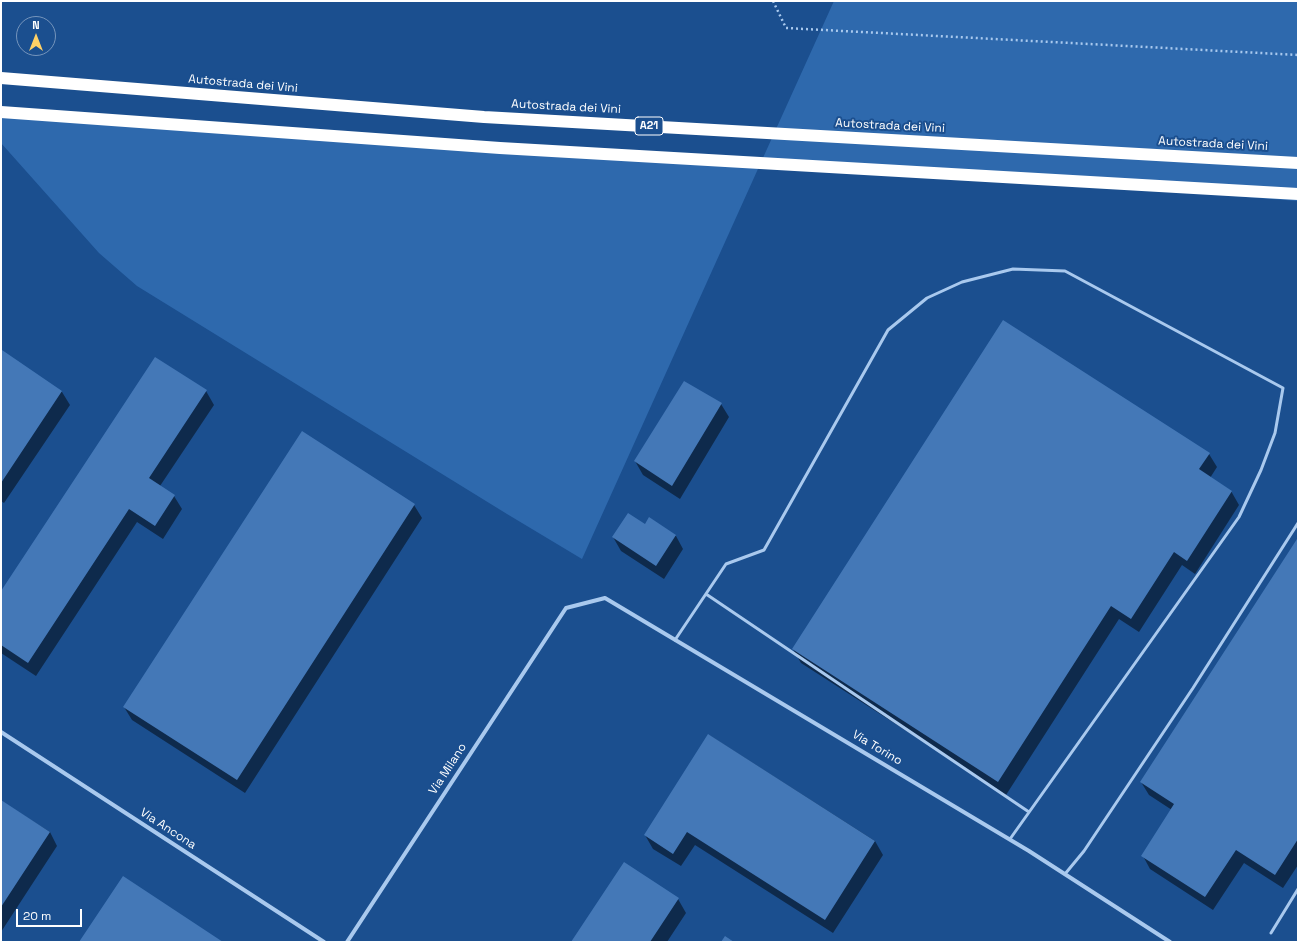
<!DOCTYPE html>
<style>
body{margin:0}
#map{position:relative;width:1299px;height:943px;overflow:hidden;background:#1b4f8f;font-family:"Space Grotesk",sans-serif}
canvas{display:block}
.frame{position:absolute;inset:0;border:2px solid #fff;pointer-events:none}
.north{position:absolute;left:16px;top:16px;width:40px;height:40px;box-sizing:border-box;background:#1b4f8f;border:1px solid #7695bc;border-radius:50%;rotate:0deg;font-size:11px;font-weight:700;line-height:16px;text-align:center;color:#fff}
.north::after{content:'';display:block;margin:auto;width:14px;height:18px;background:#ffd166;clip-path:polygon(50% 0,100% 100%,50% 72%,0 100%)}
.scale{position:absolute;left:16px;top:909px;width:66px;height:18px;box-sizing:border-box;border:2px solid #fff;border-top:0;padding-left:5px;font-size:12px;line-height:14px;white-space:nowrap;color:#fff;-webkit-text-stroke:3px #1b4f8f;paint-order:stroke}
</style>
<div id="map">
<canvas width="1299" height="943"></canvas>
<div class="frame"></div>
<div class="north">N</div>
<div class="scale">20 m</div>
</div>
<script>
const context = document.querySelector('canvas').getContext('2d');
context.lineJoin = 'round';
function fill(path, color) {
  context.fillStyle = color;
  context.fill(path, 'evenodd');
}
function poly(rows) {
  const path = new Path2D();
  for (const r of rows) {
    path.moveTo(r[0], r[1]);
    for (let i = 2; i < r.length; i += 2) path.lineTo(r[i], r[i + 1]);
  }
  return path;
}
function stroke(path, color, width, dash) {
  context.strokeStyle = color;
  context.lineWidth = width;
  context.lineCap = dash ? 'butt' : 'round';
  context.setLineDash(dash || []);
  context.stroke(path);
}
function write(font, color, halo, rows, align = 'center') {
  context.font = font + ' "Space Grotesk",sans-serif';
  context.lineWidth = 4;
  context.setLineDash([]);
  context.textBaseline = 'middle';
  context.strokeStyle = halo;
  context.fillStyle = color;
  for (const [text, x, y, turn = 0] of rows) {
    context.save();
    context.translate(x, y);
    context.rotate((+turn || 0) * Math.PI / 180);
    context.textAlign = isNaN(turn) ? turn : align;
    if (halo) context.strokeText(text, 0, 0);
    context.fillText(text, 0, 0);
    context.restore();
  }
}
const green = poly([
 [834,1,1298,1,1298,201,762,160,582,559,507,514,137,286,99,253,1,143,1,116,762,160]
]);
const shadow = poly([
 [2,352,62,392,70,405,4,503,1,501],
 [206,391,214,405,160,486,174,496,182,509,163,539,137,522,36,676,1,653,1,593],
 [721,404,729,417,680,499,643,475,635,461],
 [1209,454,1217,467,1210,478,1231,491,1239,505,1195,574,1182,565,1139,632,1119,619,1006,795,801,663,793,649],
 [414,505,422,518,245,793,132,720,124,707],
 [645,525,676,536,683,549,664,579,621,551,613,537],
 [1298,541,1298,865,1283,888,1244,863,1213,910,1150,869,1143,856,1172,810,1149,795,1141,782],
 [709,735,875,841,883,855,833,933,695,845,681,866,653,849,645,835],
 [1,801,50,832,57,846,1,932],
 [678,899,686,913,667,942,572,942]
]);
const building = poly([
 [1003,320,1210,453,1199,469,1232,491,1187,561,1174,552,1131,619,1111,606,998,782,792,649],
 [2,350,62,391,1,483,1,351],
 [155,357,207,390,149,478,175,495,155,526,129,509,28,663,1,645,1,591],
 [684,381,722,403,672,486,634,461],
 [302,431,415,504,237,780,123,707],
 [628,513,645,524,649,517,676,535,656,566,612,537],
 [1297,539,1298,539,1298,839,1275,875,1236,850,1205,897,1141,856,1174,804,1140,782],
 [708,734,875,841,825,920,687,832,673,854,644,835],
 [1,800,50,832,1,907],
 [624,862,679,898,650,942,571,942],
 [123,876,223,942,79,942],
 [725,936,734,942,721,942]
]);
const path = poly([
 [773,1,786,28,1298,55]
]);
const service = poly([
 [706,594,1029,812],
 [675,640,726,564,764,550,888,330,927,298,962,282,1013,269,1065,271,1283,388,1275,433,1261,470,1239,517,1010,839],
 [1065,874,1084,851,1193,688,1298,523],
 [1271,933,1298,889]
]);
const minor = poly([
 [1,732,324,942],
 [347,942,566,608,605,598,1029,851,1170,942]
]);
const motorway = poly([
 [1,78,484,117,1298,163],
 [1,112,500,148,1298,194]
]);
const shields = [
 [649,126,28]
];
const shieldNames = [
 ["A21",649,126]
];
const streetNames = [
 ["Autostrada dei Vini",243,84,5],
 ["Autostrada dei Vini",566,107,3],
 ["Autostrada dei Vini",890,126,3],
 ["Autostrada dei Vini",1213,144,3],
 ["Via Torino",877,748,31],
 ["Via Milano",448,769,-57],
 ["Via Ancona",168,829,33]
];
fill(green, '#2e69ad');
fill(shadow, '#0007');
fill(building, '#4478b7');
stroke(path, '#a9c9ee', 2.5, [2, 3]);
stroke(service, '#a9c9ee', 3);
stroke(minor, '#a9c9ee', 4);
stroke(motorway, '#fff', 12);
for (const [x, y, w] of shields) {
  const box = new Path2D();
  box.roundRect(x - w / 2, y - 9, w, 18, 3);
  context.fillStyle = '#1b4f8f';
  context.fill(box);
  stroke(box, '#fff', 1);
}
write('bold 11px', '#fff', null, shieldNames);
write('12px', '#fff', '#1b4f8f', streetNames);
</script>
